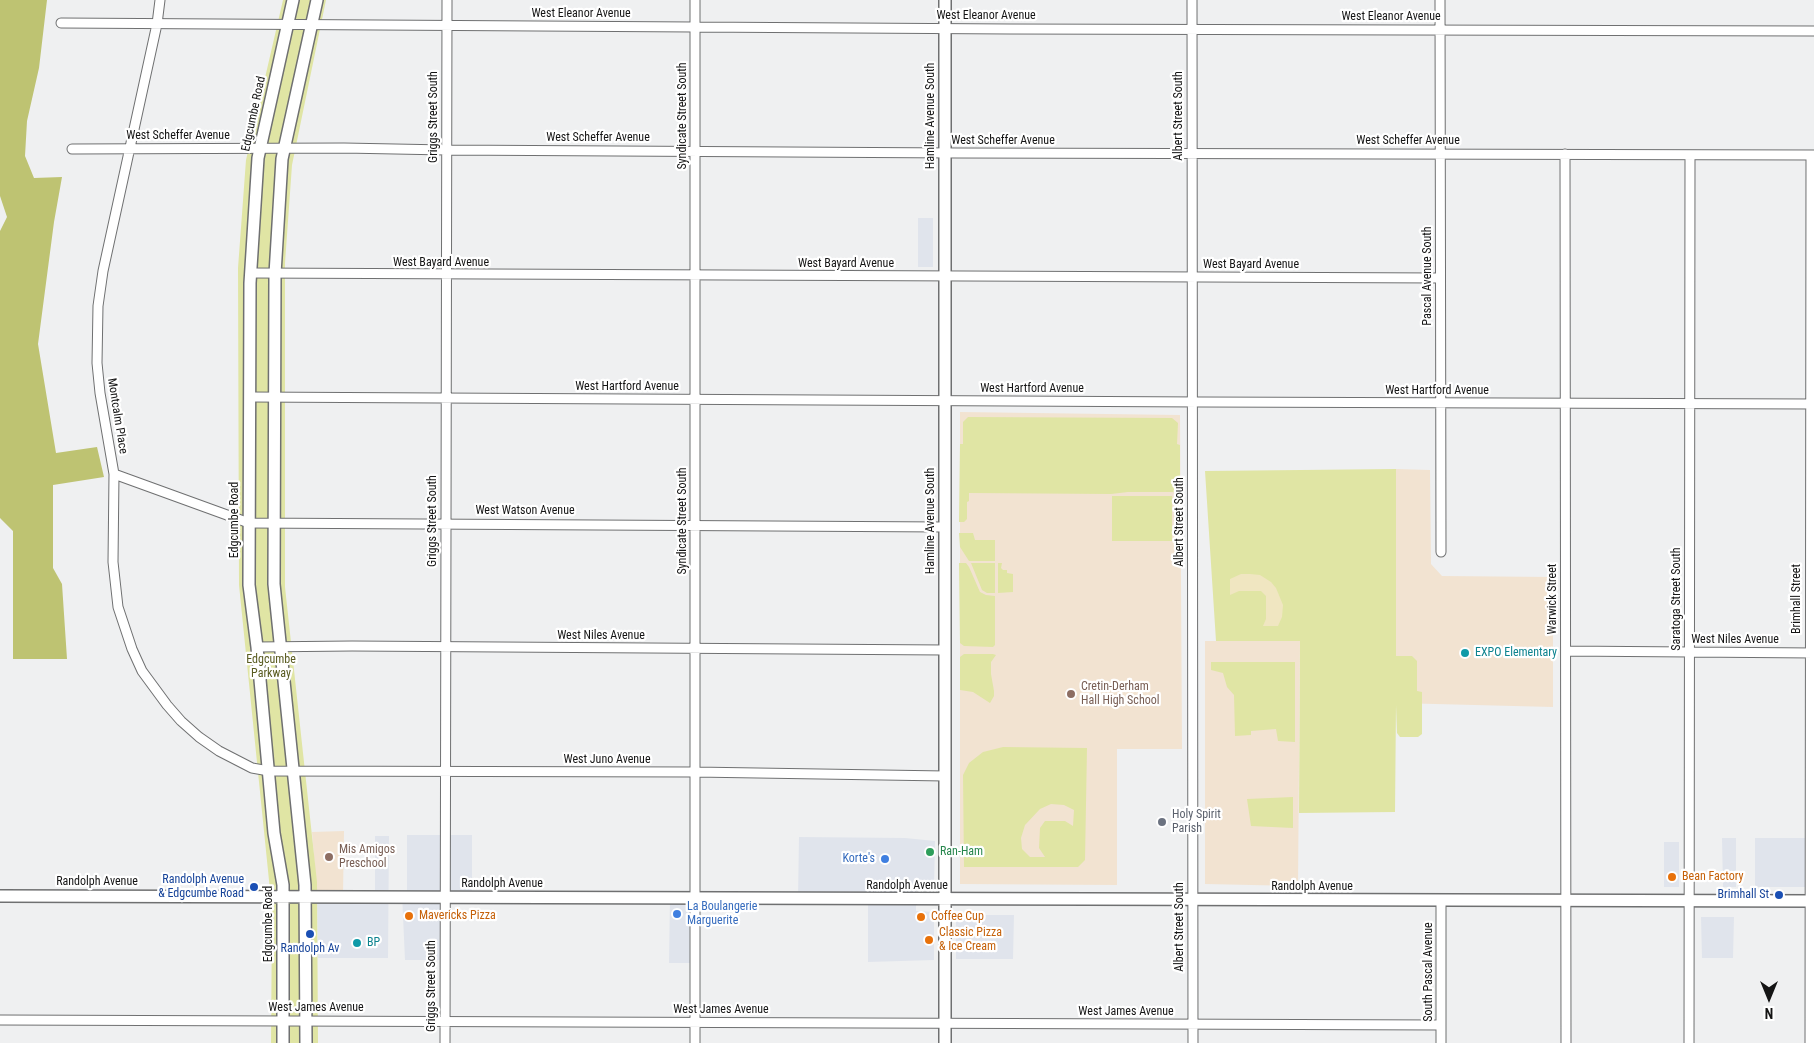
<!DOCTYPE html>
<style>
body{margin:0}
#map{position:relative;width:1814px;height:1043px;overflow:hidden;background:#eff0f1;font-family:"Roboto Condensed",sans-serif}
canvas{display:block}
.north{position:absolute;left:1744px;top:973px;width:50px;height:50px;-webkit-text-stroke:4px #fff;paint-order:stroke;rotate:180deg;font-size:14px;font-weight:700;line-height:20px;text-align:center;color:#141414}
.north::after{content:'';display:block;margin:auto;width:18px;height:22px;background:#141414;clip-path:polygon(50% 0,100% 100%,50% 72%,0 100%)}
</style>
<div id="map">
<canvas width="1814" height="1043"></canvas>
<div class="north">N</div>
</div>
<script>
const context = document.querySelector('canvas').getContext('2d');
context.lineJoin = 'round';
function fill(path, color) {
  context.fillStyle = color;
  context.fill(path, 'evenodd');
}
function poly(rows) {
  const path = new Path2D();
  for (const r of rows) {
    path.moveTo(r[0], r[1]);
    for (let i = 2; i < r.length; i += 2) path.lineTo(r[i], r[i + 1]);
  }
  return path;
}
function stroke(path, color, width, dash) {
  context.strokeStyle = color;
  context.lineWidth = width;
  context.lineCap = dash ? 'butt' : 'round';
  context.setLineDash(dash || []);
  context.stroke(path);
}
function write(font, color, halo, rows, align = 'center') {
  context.font = font + ' "Roboto Condensed",sans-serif';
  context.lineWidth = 4.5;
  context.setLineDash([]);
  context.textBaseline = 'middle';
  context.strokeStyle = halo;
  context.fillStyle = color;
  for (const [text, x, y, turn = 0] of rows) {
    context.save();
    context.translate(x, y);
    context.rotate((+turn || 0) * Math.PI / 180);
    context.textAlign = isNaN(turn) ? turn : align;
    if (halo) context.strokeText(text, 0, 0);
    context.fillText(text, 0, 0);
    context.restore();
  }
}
const built = poly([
 [918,218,933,218,933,267,918,267],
 [407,835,472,835,472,897,445,897,445,960,405,960,402,894,407,894],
 [375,836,389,836,388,958,318,958,317,895,375,895],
 [799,837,905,838,935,841,934,887,916,888,916,911,934,912,934,960,868,962,868,897,798,898],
 [1722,838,1736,838,1736,887,1723,887],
 [1755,838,1814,838,1814,887,1755,887],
 [1664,842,1679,842,1679,887,1664,887],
 [696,897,695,963,669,963,670,898],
 [956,915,1014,915,1013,959,956,959],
 [1701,917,1734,917,1733,958,1702,958]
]);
const education = poly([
 [960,412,1180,415,1182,749,1117,749,1117,885,960,884],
 [1396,469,1430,470,1431,564,1442,576,1553,577,1553,707,1396,703],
 [1205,641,1300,641,1298,886,1205,884],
 [344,831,343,895,317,895,312,832]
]);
const green = poly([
 [283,0,326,0,292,165,285,263,285,587,317,882,318,1043,271,1043,272,910,239,585,238,268,246,160],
 [968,417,1172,418,1178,423,1177,444,1180,445,1180,492,1128,492,1111,494,969,493,969,501,967,502,967,519,964,522,959,522,960,444,963,444,963,422],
 [1396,469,1396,656,1412,656,1417,661,1417,691,1422,692,1422,734,1418,737,1400,737,1397,733,1396,705,1395,812,1299,813,1300,641,1216,641,1205,471],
 [1112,496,1172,496,1172,541,1112,541],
 [959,533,973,533,975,540,995,540,995,561,969,561,960,547],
 [959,563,966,563,969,567,980,592,986,595,995,596,995,645,993,647,964,646,960,643],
 [971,563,995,563,995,593,987,593,982,590],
 [998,563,1002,563,1001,568,1003,570,1007,570,1007,573,1013,574,1013,592,998,593],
 [964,654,993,654,996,655,991,662,991,674,994,691,994,696,990,703,973,692,960,690,960,657],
 [1211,662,1295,662,1295,742,1278,741,1276,729,1251,731,1251,735,1235,736,1234,695,1227,687,1223,673,1211,670],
 [1003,747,1087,748,1085,860,1078,867,964,867,963,775,969,763,983,752],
 [1051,804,1064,805,1074,810,1073,826,1065,821,1045,821,1040,828,1039,848,1045,857,1030,857,1022,849,1021,838,1025,825,1040,809],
 [1293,797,1293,828,1251,826,1247,799]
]);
const forest = poly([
 [0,0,47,0,39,68,27,121,25,156,34,178,62,177,54,222,38,344,56,453,97,447,104,477,53,485,53,568,62,584,67,659,13,659,13,531,0,518,0,231,7,217,0,196]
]);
const sand = poly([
 [1241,574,1250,574,1260,575,1271,582,1276,588,1283,605,1282,617,1278,626,1263,626,1266,619,1266,596,1261,591,1239,591,1230,595,1230,579]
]);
const street = poly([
 [160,0,157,24,103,271,98,306,97,363,100,393,114,474,113,562,118,607,132,649,142,671,167,705,181,721,199,737,219,751,252,768,269,771,695,772,945,776],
 [1192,0,1193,1043],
 [1440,0,1441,552],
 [61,23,1010,29,1814,31],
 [72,149,344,148,446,150,957,153,1814,155],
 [1565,154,1566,1043],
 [251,273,1440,278],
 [250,397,1201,402,1814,404],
 [114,474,249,523,945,527],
 [257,647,352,646,945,650],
 [1566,651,1814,653],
 [1441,901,1441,1043],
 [0,1020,1441,1025],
 [445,1043,447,0],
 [695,1043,695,0],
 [1689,1043,1690,155],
 [1810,1043,1811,155]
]);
const secondary = poly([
 [0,896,1814,901],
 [283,1043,283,885,274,833,257,647,249,585,250,283,258,158,293,0],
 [306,1043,305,885,274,584,275,274,282,159,317,0],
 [945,1043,945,0]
]);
const markers = [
 [1465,653,5,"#0f9aa8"],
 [1071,694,5,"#8d6e63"],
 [1162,822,5,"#6b7280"],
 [930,852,5,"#2e9e5b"],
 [329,857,5,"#8d6e63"],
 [885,859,5,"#3f7fe0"],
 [1672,877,5,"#e8710a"],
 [254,887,5,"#1a4fb4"],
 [1779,895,5,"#1a4fb4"],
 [677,914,5,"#3f7fe0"],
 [409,916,5,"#e8710a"],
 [921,917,5,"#e8710a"],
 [310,934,5,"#1a4fb4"],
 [929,940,5,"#e8710a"],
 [357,943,5,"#0f9aa8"]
];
const streetNames = [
 ["West Eleanor Avenue",581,14],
 ["West Eleanor Avenue",986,16],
 ["West Eleanor Avenue",1391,17],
 ["Edgcumbe Road",254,114,-78],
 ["Syndicate Street South",683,116,-90],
 ["Hamline Avenue South",931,116,-90],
 ["Albert Street South",1179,116,-90],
 ["Griggs Street South",434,117,-90],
 ["West Scheffer Avenue",178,136],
 ["West Scheffer Avenue",598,138],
 ["West Scheffer Avenue",1003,141],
 ["West Scheffer Avenue",1408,141],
 ["West Bayard Avenue",441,263],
 ["West Bayard Avenue",846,264],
 ["West Bayard Avenue",1251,265],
 ["Pascal Avenue South",1428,276,-90],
 ["West Hartford Avenue",627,387],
 ["West Hartford Avenue",1032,389],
 ["West Hartford Avenue",1437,391],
 ["Montcalm Place",117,416,81],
 ["West Watson Avenue",525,511],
 ["Edgcumbe Road",235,520,-90],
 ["Griggs Street South",433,521,-90],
 ["Syndicate Street South",683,521,-90],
 ["Hamline Avenue South",931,521,-90],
 ["Albert Street South",1180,522,-90],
 ["Warwick Street",1553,599,-90],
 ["Saratoga Street South",1677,599,-90],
 ["Brimhall Street",1797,599,-90],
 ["West Niles Avenue",601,636],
 ["West Niles Avenue",1735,640],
 ["West Juno Avenue",607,760],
 ["Randolph Avenue",97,882],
 ["Randolph Avenue",502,884],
 ["Randolph Avenue",907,886],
 ["Randolph Avenue",1312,887],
 ["Edgcumbe Road",269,924,-90],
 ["Albert Street South",1180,927,-90],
 ["South Pascal Avenue",1429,972,-90],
 ["Griggs Street South",432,986,-90],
 ["West James Avenue",316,1008],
 ["West James Avenue",721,1010],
 ["West James Avenue",1126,1012]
];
const cultureNames = [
 ["EXPO Elementary",1475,653],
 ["BP",367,943]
];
const parkNames = [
 ["Edgcumbe",271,660],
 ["Parkway",271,674]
];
const educationNames = [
 ["Cretin-Derham",1081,687],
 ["Hall High School",1081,701],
 ["Mis Amigos",339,850],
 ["Preschool",339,864]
];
const worshipNames = [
 ["Holy Spirit",1172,815],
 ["Parish",1172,829]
];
const leisureNames = [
 ["Ran-Ham",940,852]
];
const shopNames = [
 ["Korte's",875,859],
 ["La Boulangerie",687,907,"left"],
 ["Marguerite",687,921,"left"]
];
const foodNames = [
 ["Bean Factory",1682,877],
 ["Mavericks Pizza",419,916],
 ["Coffee Cup",931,917],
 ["Classic Pizza",939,933],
 ["& Ice Cream",939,947]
];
const transitNames = [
 ["Randolph Avenue",244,880],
 ["& Edgcumbe Road",244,894],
 ["Brimhall St",1769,895],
 ["Randolph Av",310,949,"center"]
];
fill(built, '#e0e4ec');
fill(education, '#f2e3d1');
fill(green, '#e0e5a4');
fill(forest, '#bec372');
fill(sand, '#f0e6c1');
stroke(street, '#6f7071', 11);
stroke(secondary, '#6f7071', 14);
stroke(street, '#fff', 9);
stroke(secondary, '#fff', 11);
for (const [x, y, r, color] of markers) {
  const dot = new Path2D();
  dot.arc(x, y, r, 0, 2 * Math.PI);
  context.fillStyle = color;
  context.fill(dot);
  stroke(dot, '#fff', 2);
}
write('12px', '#141414', '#fff', streetNames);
write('12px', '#0d838f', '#fff', cultureNames, 'left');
write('12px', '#595b20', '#fff', parkNames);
write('12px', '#785e54', '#fff', educationNames, 'left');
write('12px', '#5b616d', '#fff', worshipNames, 'left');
write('12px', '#27864d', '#fff', leisureNames, 'left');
write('12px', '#366cbe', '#fff', shopNames, 'right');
write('12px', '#c56008', '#fff', foodNames, 'left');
write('12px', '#164399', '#fff', transitNames, 'right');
</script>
